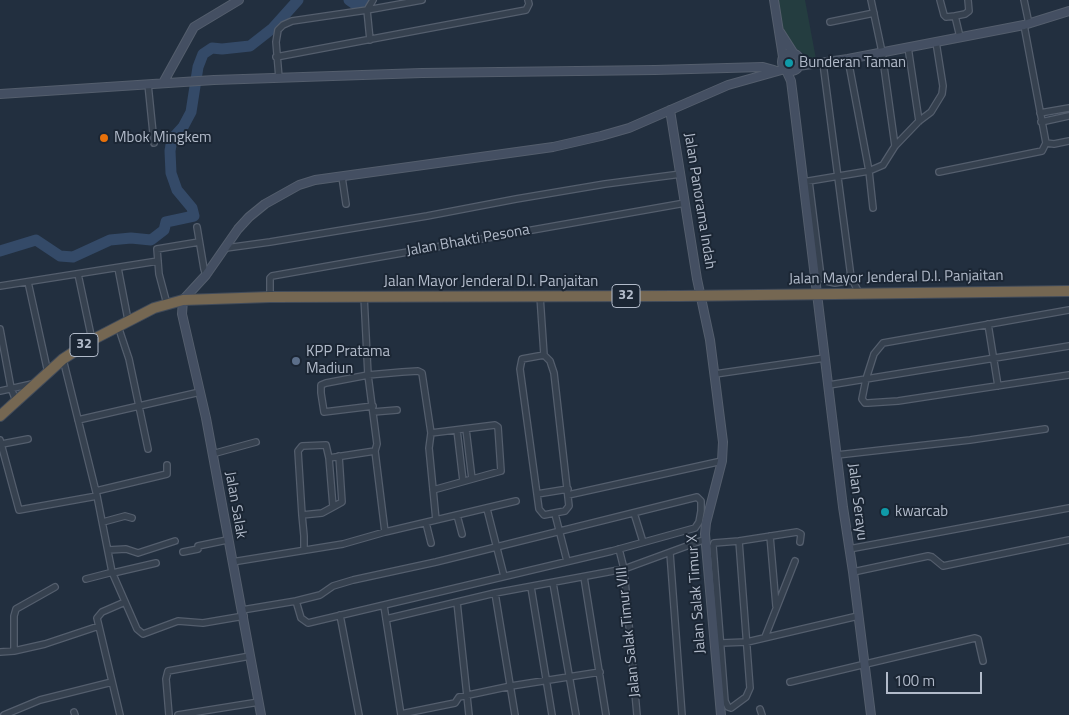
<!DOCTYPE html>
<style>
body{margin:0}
#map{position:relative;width:1069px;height:715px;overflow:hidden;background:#222f3f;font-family:"Titillium Web",sans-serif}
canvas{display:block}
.scale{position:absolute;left:886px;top:672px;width:96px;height:22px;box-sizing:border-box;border:2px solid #b2bbca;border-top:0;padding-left:6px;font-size:15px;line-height:18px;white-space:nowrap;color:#b2bbca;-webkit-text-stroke:4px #1b2634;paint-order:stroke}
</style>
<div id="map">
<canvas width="1069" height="715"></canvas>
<div class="scale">100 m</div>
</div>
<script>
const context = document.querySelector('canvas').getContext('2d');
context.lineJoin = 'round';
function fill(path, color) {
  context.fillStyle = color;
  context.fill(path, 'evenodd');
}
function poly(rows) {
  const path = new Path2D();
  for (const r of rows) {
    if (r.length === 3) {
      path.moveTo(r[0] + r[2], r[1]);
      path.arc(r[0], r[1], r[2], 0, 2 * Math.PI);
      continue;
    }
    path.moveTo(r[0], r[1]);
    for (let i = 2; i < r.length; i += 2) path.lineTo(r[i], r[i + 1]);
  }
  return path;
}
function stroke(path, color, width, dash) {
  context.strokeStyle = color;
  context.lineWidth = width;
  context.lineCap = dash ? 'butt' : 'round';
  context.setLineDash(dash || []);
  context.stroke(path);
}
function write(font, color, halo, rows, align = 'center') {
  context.font = font + ' "Titillium Web",sans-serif';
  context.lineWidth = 4;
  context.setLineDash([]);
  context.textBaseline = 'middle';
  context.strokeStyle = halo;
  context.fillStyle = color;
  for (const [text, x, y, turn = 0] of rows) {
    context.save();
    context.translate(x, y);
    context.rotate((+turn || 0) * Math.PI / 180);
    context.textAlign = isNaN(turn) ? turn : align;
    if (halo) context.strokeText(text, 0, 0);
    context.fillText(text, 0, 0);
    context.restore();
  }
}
const green = poly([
 [776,0,805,0,816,59,809,57,794,47,781,30]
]);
const river = poly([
 [349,0,359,7,367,0],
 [0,251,36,240,60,256,73,257,110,240,131,238,151,240,164,230,166,222,194,216,192,208,177,190,171,173,170,151,172,139,183,127,191,112,198,67,203,54,212,48,222,49,250,46,273,28,298,0]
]);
const street = poly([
 [871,0,882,52,895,146],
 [940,0,944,15,946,17,955,16,960,37],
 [1024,0,1029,24],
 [955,16,965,14,969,11,968,0],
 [830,22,874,13],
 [1024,25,1046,143,1054,144,1069,141],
 [370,40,367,10,373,0],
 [908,47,919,121],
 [276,57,526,10,529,4,528,0],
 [848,59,869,171,873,208],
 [823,63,851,277,859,293],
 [279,78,276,42,278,30,283,25,292,21,367,10,422,0],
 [148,84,154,143],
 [1040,113,1069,108],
 [1041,122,1069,116],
 [939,172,1042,151,1046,143],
 [342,177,346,204],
 [809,181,821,277,826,281,835,283,852,280],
 [803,182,869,171,883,165,895,146,919,121,931,112,942,94,943,86,936,42],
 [197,227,204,269,206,275],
 [226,248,270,242,427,216,516,199,605,184,681,174],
 [118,268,128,320],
 [78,274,92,340],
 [28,282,48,373],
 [0,286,158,261],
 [540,296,544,355,522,359,520,369,539,509,544,515,565,511,569,506,554,373,550,361,544,355],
 [270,297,270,278,272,276,685,203],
 [167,304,159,274,157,249,199,242],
 [1069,310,883,343,874,354,866,379,862,399,865,403,868,403,898,401,1069,375],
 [988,324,998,386],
 [118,326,129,359,148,449],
 [0,329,11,388,16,401],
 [63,359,97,496,112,572,137,629,143,634,178,621,203,623,244,616],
 [715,374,825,358],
 [829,385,1069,346],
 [0,391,32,384],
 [373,406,324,412,321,393,321,385,326,383,368,375,402,372,418,371,422,373,431,433,429,448,436,520],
 [373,412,397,410],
 [78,420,200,392],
 [466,429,472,479],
 [457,430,463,481],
 [431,433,495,425,498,427,501,471,433,490],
 [0,440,19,510,97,496],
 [2,444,28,439],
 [375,451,385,532],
 [212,454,256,442],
 [837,455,970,440,1045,429],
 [329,458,375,451,377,444,368,375,364,296],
 [96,491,167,474,167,465],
 [537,494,568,489],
 [568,495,722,461],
 [333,507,342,502,339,456],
 [487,509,504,576],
 [634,513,643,542],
 [555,514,567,561],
 [302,515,322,513,333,507,329,458,326,445,302,446,298,451,302,515,304,536,304,549],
 [457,515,462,534],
 [103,522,125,516,132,518],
 [426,523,431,543],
 [770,536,776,606],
 [739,541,750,688,746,697,731,708,728,707,725,701,713,546,714,543,739,541],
 [739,541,797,532,801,534,800,542],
 [619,549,624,569,637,715],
 [849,549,1069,508],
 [108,550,126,549,138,553,175,541],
 [183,552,198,549,198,546,227,540],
 [670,553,682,715],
 [232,562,343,544,385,532,516,501],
 [853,572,928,556,932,557,943,566,1069,540],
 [113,573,156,563],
 [584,577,606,715],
 [86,579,113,572],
 [553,583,576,715],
 [531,587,552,715],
 [495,593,515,715],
 [457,602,469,715],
 [384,606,401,715],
 [242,610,296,601,301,618,308,623,612,551,695,528,699,522,701,511,701,501,697,497,436,562,353,580,333,586,320,595,296,601],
 [340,615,359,715],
 [386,619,495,593,624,569,706,539],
 [765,637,795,561],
 [721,643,747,642,858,616],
 [14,651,14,616,16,609,55,587],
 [0,652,14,651,45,644,99,626],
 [790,682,975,638,978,639,983,661],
 [760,709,762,715],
 [74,712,75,715],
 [401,714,455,703,459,697,511,686,600,672],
 [4,715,40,700,112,682],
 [120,715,97,618,102,612,125,602],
 [169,715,166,679,168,671,250,656],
 [178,715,259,702]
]);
const secondary = poly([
 [774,0,783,57],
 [780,32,794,54],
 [791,62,9],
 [798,66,848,59,1024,25,1069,11],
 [786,70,791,81,793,97,843,507,853,572,871,715],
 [163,83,194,27,239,0],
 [0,94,214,80,422,73,655,70,763,67,774,70],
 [670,110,697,279,710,340,723,442,722,461,706,523,705,534,721,715],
 [261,715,206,418,182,314,183,300,206,275,238,229,249,217,265,204,299,185,315,180,553,147,601,136,629,128,728,85,785,69]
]);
const highway = poly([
 [0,416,63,359,92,340,154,308,183,300,270,297,680,296,1069,291]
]);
const markers = [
 [789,63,5,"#0f9aa8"],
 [104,138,5,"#e8710a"],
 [296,361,5,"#5c6f8a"],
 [885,512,5,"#0f9aa8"]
];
const shields = [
 [626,296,28],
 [84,345,28]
];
const shieldNames = [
 ["32",626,296],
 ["32",84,345]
];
const poiNames = [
 ["Bunderan Taman",799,63],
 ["Mbok Mingkem",114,138],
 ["KPP Pratama",306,352],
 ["Madiun",306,369],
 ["kwarcab",895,512]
];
const streetNames = [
 ["Jalan Panorama Indah",699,201,81],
 ["Jalan Bhakti Pesona",468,241,-10],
 ["Jalan Mayor Jenderal D.I. Panjaitan",896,278,-1],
 ["Jalan Mayor Jenderal D.I. Panjaitan",491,282],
 ["Jalan Serayu",857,502,83],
 ["Jalan Salak",235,505,80],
 ["Jalan Salak Timur X",697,594,-94],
 ["Jalan Salak Timur VIII",629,632,-96]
];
fill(green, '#243d40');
stroke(river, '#344a68', 11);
stroke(street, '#545e6d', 8);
stroke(secondary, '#545e6d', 10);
stroke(highway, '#414b5a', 12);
stroke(street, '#36414f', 5.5);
stroke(secondary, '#444f62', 8);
stroke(highway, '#756752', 10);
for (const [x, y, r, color] of markers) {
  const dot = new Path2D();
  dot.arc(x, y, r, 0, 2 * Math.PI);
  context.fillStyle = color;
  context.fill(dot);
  stroke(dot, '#1b2634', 2);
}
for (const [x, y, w] of shields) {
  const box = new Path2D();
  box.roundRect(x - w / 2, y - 11.5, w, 23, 4);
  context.fillStyle = '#1b2634';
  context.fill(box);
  stroke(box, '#b2bbca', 1);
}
write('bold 14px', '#b2bbca', null, shieldNames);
write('15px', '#b2bbca', '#1b2634', poiNames, 'left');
write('15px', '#b2bbca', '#1b2634', streetNames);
</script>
